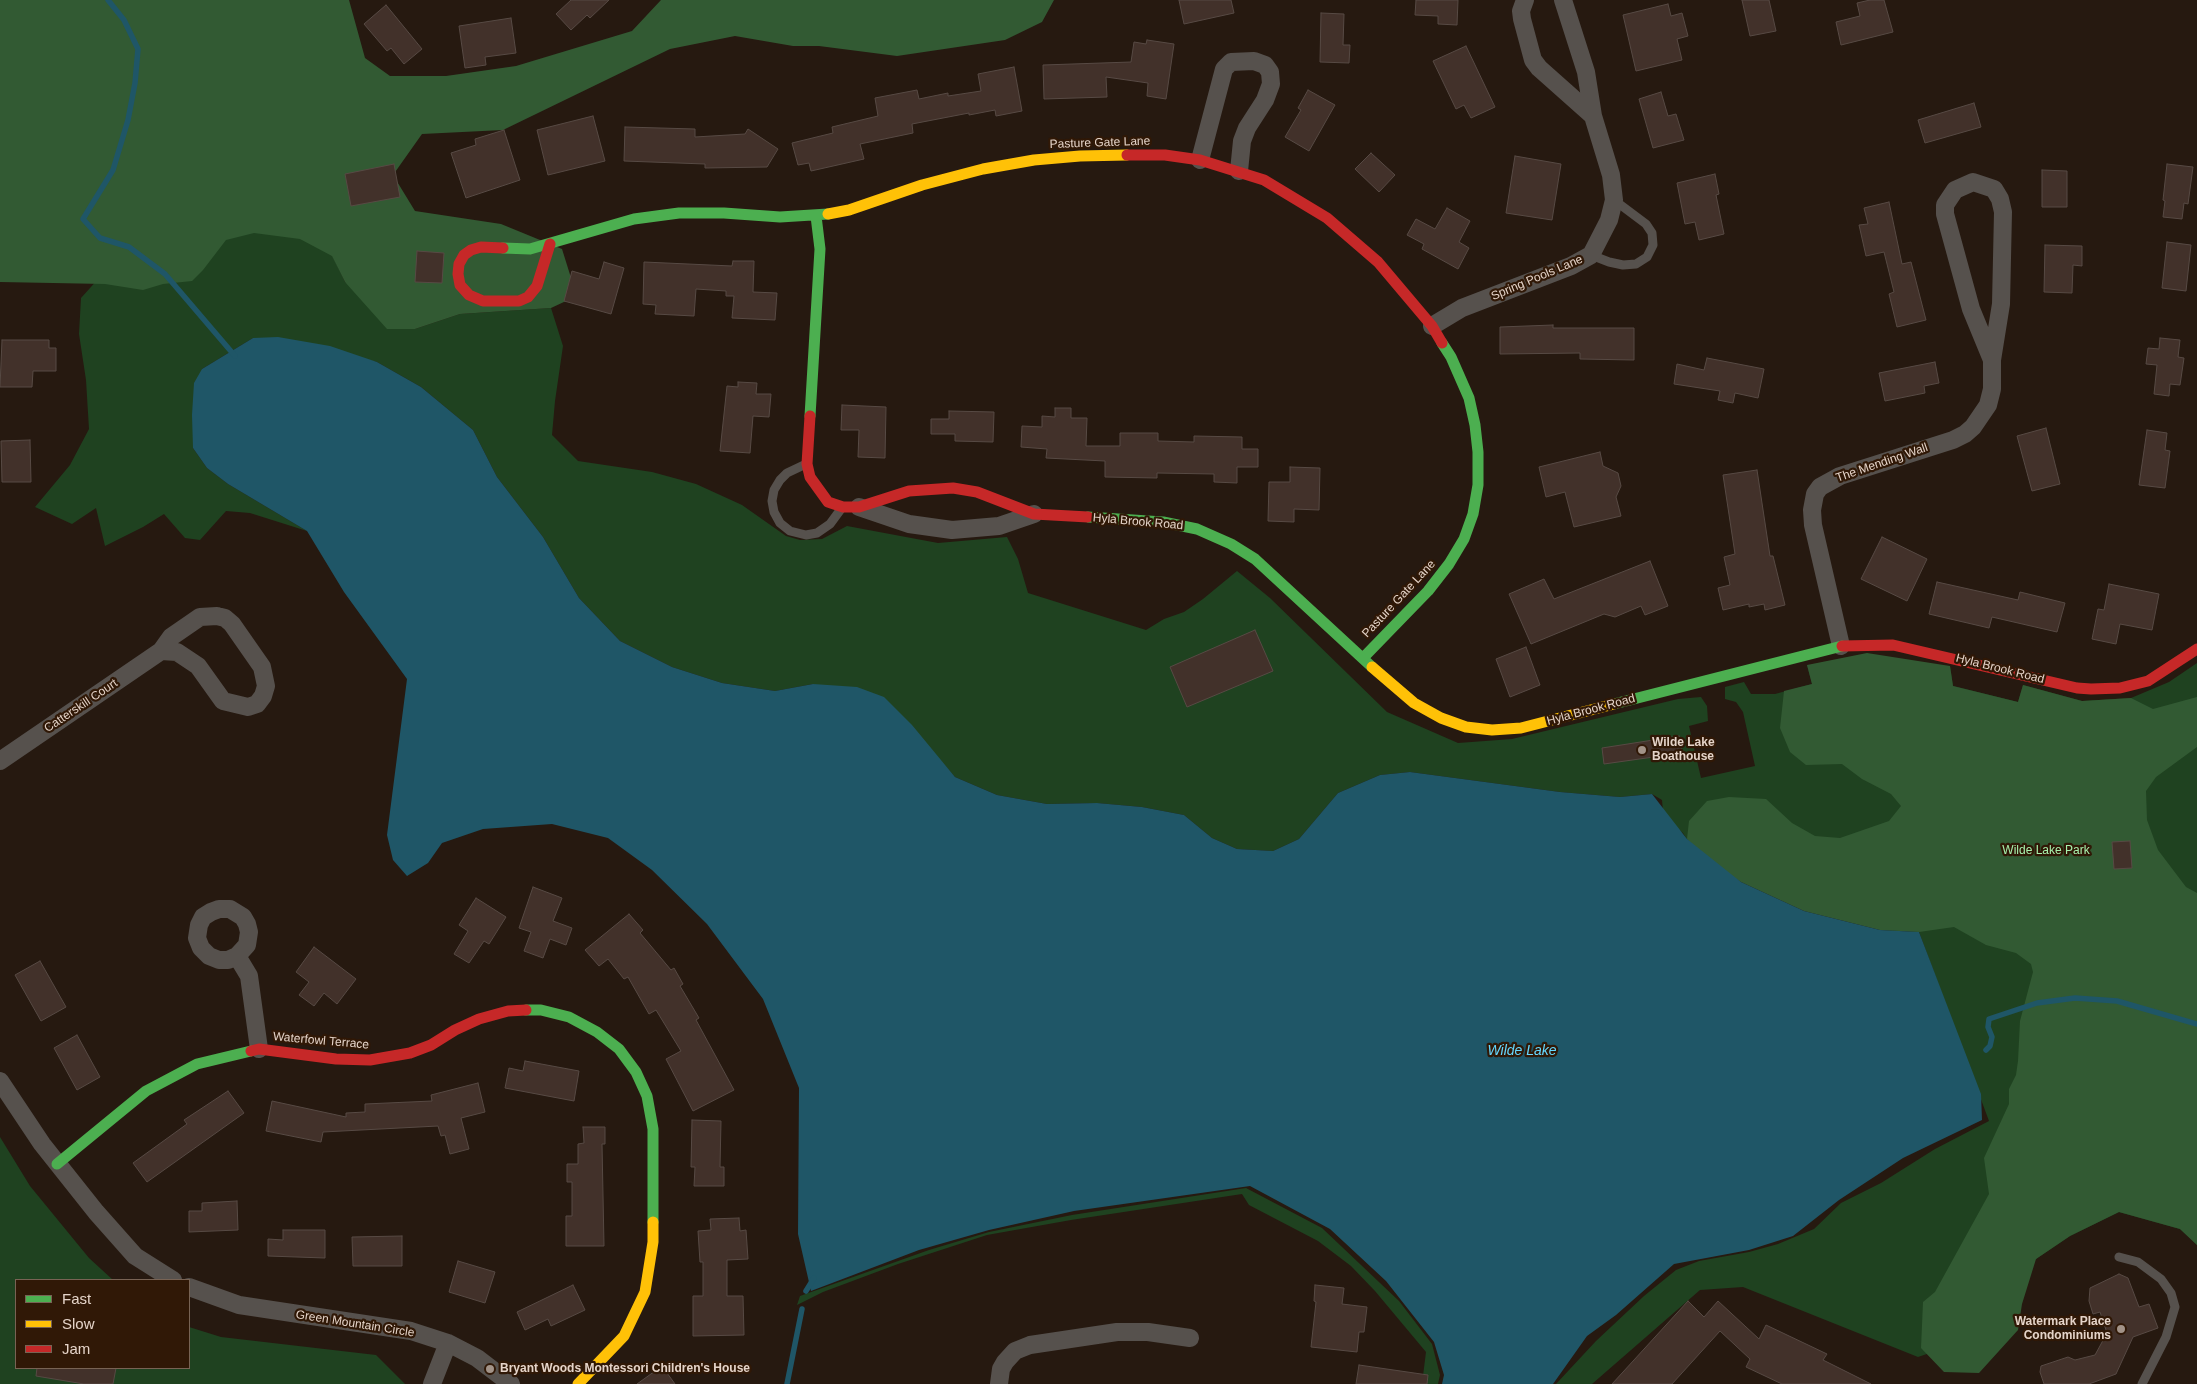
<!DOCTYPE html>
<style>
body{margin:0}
#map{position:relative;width:2197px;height:1384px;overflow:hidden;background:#261910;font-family:Arial,sans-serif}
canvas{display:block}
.legend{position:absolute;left:15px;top:1279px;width:175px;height:90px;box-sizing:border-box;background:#301806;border:1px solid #786354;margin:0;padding:6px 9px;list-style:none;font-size:15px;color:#e5d4c9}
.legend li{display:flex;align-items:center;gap:10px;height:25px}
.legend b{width:25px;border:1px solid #786354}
</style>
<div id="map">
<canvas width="2197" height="1384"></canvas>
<ul class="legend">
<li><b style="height:6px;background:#4caf50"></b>Fast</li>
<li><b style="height:6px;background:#ffc107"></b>Slow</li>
<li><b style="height:6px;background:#c62828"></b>Jam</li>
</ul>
</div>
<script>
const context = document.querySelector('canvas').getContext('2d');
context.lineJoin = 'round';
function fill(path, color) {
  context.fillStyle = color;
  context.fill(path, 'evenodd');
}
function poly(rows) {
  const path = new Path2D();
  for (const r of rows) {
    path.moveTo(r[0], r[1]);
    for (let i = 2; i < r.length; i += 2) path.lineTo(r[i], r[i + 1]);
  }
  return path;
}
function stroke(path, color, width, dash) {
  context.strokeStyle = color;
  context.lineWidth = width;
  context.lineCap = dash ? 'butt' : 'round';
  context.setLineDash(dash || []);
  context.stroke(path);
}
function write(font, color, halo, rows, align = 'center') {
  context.font = font + ' Arial,sans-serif';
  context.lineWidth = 4.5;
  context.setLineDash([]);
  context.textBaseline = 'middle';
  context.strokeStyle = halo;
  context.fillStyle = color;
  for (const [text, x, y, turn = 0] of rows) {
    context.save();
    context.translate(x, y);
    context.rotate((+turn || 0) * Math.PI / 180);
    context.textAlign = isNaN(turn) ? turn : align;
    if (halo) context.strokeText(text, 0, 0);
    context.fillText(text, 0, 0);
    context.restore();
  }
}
const green = poly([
 [318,225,345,282,415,329,460,314,551,308,563,346,555,401,552,435,578,461,652,472,696,484,742,505,786,536,800,540,822,539,847,526,938,543,1007,537,1018,559,1028,593,1146,630,1164,619,1184,612,1203,599,1237,571,1270,598,1387,712,1458,743,1512,739,1678,699,1701,697,1707,706,1708,721,1689,726,1701,778,1755,766,1743,712,1736,702,1725,699,1725,687,1744,682,1751,694,1775,694,1812,684,1807,665,1950,666,1953,686,2018,702,2023,685,2082,701,2131,698,2169,682,2197,663,2197,1245,2180,1229,2119,1212,2070,1236,2036,1259,1959,1343,1918,1357,1743,1287,1700,1290,1592,1384,1556,1384,1596,1341,1644,1296,1676,1270,1699,1261,1749,1252,1778,1244,1814,1229,1841,1203,1881,1183,1935,1149,1989,1121,1919,932,1880,930,1693,849,1683,833,1672,824,1663,811,1662,800,1652,794,1620,797,1560,792,1410,772,1380,775,1338,793,1299,839,1273,851,1237,849,1212,838,1184,815,1142,807,1097,803,1047,804,997,795,955,777,933,752,813,684,775,691,722,683,672,667,620,641,579,598,543,537,497,477,473,430,421,387,377,362,253,338,202,369,193,448,207,468,228,484,307,531,250,513,226,511,200,540,185,538,164,514,143,527,105,546,96,508,72,524,35,507,70,465,89,429,86,380,79,334,81,298,118,257,181,231],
 [0,1137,30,1186,89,1258,113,1280,16,1280,16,1368,189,1368,189,1327,221,1337,376,1355,405,1384,0,1384],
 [1246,1188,1322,1228,1399,1301,1432,1344,1440,1375,1438,1384,1422,1384,1426,1352,1375,1291,1351,1266,1318,1241,1249,1205,1242,1194,1071,1220,987,1235,898,1264,823,1292,797,1305,800,1296,929,1250,989,1232,1072,1215]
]);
const forest = poly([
 [0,0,349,0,365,58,390,76,446,76,516,66,632,31,661,0,1054,0,1042,22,1005,40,897,56,819,46,793,46,735,36,670,49,503,130,422,134,393,175,415,211,501,224,562,249,572,281,566,301,551,308,460,314,415,329,387,329,345,282,332,256,300,239,254,233,226,240,203,270,192,281,163,284,143,290,105,284,0,282],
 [1867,653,1950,666,1953,686,2018,702,2023,685,2082,701,2131,698,2153,709,2197,697,2197,747,2156,777,2146,791,2147,820,2158,850,2186,887,2197,893,2197,1245,2180,1229,2119,1212,2070,1236,2036,1259,2022,1304,2018,1330,1979,1373,1944,1372,1921,1348,1923,1302,1935,1292,1989,1194,1984,1158,2009,1104,2009,1089,2016,1075,2018,1061,2020,1021,2033,972,2031,964,2016,953,1986,945,1954,927,1919,932,1880,930,1804,911,1741,882,1712,864,1687,839,1689,821,1707,801,1729,797,1766,799,1792,823,1815,836,1840,838,1889,821,1901,806,1891,794,1862,779,1842,764,1806,765,1790,752,1780,728,1784,691,1812,684,1807,665]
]);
const water = poly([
 [278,337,330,346,377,362,421,387,473,430,497,477,543,537,579,598,620,641,672,667,722,683,775,691,813,684,857,687,884,697,912,725,955,777,997,795,1047,804,1097,803,1142,807,1184,815,1212,838,1237,849,1273,851,1299,839,1338,793,1380,775,1410,772,1560,792,1620,797,1652,794,1687,839,1741,882,1804,911,1880,930,1919,932,1981,1094,1982,1120,1903,1158,1839,1200,1793,1236,1749,1250,1674,1264,1616,1315,1587,1336,1553,1384,1442,1384,1444,1375,1434,1342,1386,1281,1330,1229,1250,1186,1074,1211,989,1230,919,1250,811,1291,798,1234,799,1088,763,999,707,924,652,870,608,838,552,824,483,829,442,843,428,863,407,876,393,860,387,835,407,679,344,592,307,531,228,484,207,468,193,448,192,415,194,383,202,369,253,338]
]);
const stream = poly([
 [108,0,124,20,138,49,135,83,128,120,113,170,83,219,100,238,129,247,165,274,235,356],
 [1986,1050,1990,1046,1992,1037,1988,1027,1989,1019,2037,1003,2075,998,2117,1001,2197,1024],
 [806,1291,814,1278],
 [787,1384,802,1309]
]);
const building = poly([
 [571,0,609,0,590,18,587,15,571,30,556,14,571,0],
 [1179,0,1231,0,1234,13,1184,24,1179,0],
 [1416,0,1458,0,1457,25,1438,24,1438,16,1415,15,1416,0],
 [1742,0,1769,0,1776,31,1750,36,1742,0],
 [1870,0,1884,0,1893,32,1841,45,1836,22,1860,16,1857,3,1870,0],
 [1668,4,1671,16,1682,13,1688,36,1677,39,1682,60,1636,71,1623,15,1668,4],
 [386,5,422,49,404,64,391,48,387,51,364,24,386,5],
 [1321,13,1344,14,1343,45,1350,45,1349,63,1320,62,1321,13],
 [511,18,516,53,485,57,486,65,465,68,459,26,511,18],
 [1147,40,1174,44,1166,99,1147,96,1148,83,1106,77,1107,97,1044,99,1043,65,1131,62,1134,42,1146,44,1147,40],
 [1466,46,1495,107,1471,118,1464,105,1456,109,1433,61,1466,46],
 [1014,67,1022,111,996,116,995,110,969,115,969,113,912,124,913,133,860,144,864,159,811,171,809,163,798,165,792,143,833,133,832,127,878,116,875,98,917,90,919,99,948,93,948,96,981,91,978,74,1014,67],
 [1308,90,1335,105,1309,151,1285,137,1301,110,1298,108,1308,90],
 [1661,92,1668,116,1676,114,1684,140,1653,148,1639,99,1661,92],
 [1974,103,1981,127,1925,143,1918,120,1974,103],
 [593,116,605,161,548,175,537,130,593,116],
 [625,127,695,129,695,137,745,134,748,129,778,149,767,167,705,168,705,164,624,161,625,127],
 [504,130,520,180,466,198,451,153,476,145,475,139,504,130],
 [1371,153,1395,175,1379,192,1355,169,1371,153],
 [1515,156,1561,164,1552,220,1506,213,1515,156],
 [394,164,400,197,351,206,345,174,394,164],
 [2167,164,2193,167,2188,204,2184,203,2182,219,2163,217,2165,201,2163,200,2167,164],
 [2042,170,2067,171,2067,207,2042,207,2042,170],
 [1715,174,1719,194,1716,195,1724,234,1699,240,1695,222,1685,224,1677,183,1715,174],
 [1889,202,1902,264,1911,262,1926,320,1897,327,1889,294,1894,292,1884,252,1866,256,1859,225,1868,224,1864,208,1889,202],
 [1447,208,1470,221,1459,242,1469,248,1458,269,1422,249,1424,244,1407,235,1416,219,1435,229,1447,208],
 [2167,242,2191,245,2186,291,2162,288,2167,242],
 [2045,245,2082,246,2082,266,2073,265,2072,293,2044,292,2045,245],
 [417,251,444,253,442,283,415,282,417,251],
 [733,261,754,261,753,292,777,293,775,320,732,318,734,296,726,296,726,291,696,289,694,316,655,314,656,305,643,304,644,262,732,266,733,261],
 [604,262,624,268,611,314,564,301,572,271,599,279,604,262],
 [1553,325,1553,328,1634,328,1634,360,1580,359,1580,353,1500,354,1500,327,1553,325],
 [2160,338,2180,340,2178,357,2184,358,2180,385,2170,384,2169,396,2154,394,2157,365,2146,364,2148,348,2159,349,2160,338],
 [2,340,49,340,49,348,56,348,56,371,33,371,32,387,0,387,2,340],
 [1707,358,1764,369,1758,398,1735,393,1733,403,1718,400,1720,391,1674,384,1677,364,1704,370,1707,358],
 [1935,362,1939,383,1924,386,1925,393,1885,401,1879,373,1935,362],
 [738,382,757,383,756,394,771,394,769,417,753,416,750,453,720,451,727,386,738,387,738,382],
 [842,405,886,407,885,458,858,457,859,430,841,430,842,405],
 [1055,408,1071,408,1071,418,1087,418,1086,446,1120,446,1120,433,1158,433,1158,441,1194,442,1194,436,1242,437,1242,449,1258,449,1258,467,1237,467,1237,483,1214,482,1214,474,1157,473,1157,478,1105,477,1105,461,1046,458,1047,449,1021,447,1022,426,1042,427,1042,416,1055,417,1055,408],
 [949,411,994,412,993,442,955,441,955,434,931,434,931,419,949,419,949,411],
 [2046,428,2060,484,2032,491,2017,436,2046,428],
 [2147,430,2167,433,2165,450,2170,451,2165,488,2139,485,2147,430],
 [30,440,31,482,2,482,1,441,30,440],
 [1600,452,1603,466,1618,473,1621,486,1616,497,1621,516,1574,527,1565,492,1546,497,1539,467,1600,452],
 [1290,467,1320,468,1319,510,1294,509,1294,522,1268,521,1269,482,1290,482,1290,467],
 [1757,470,1770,556,1773,556,1785,605,1765,610,1764,604,1749,607,1749,604,1723,610,1718,588,1730,585,1724,557,1735,554,1723,475,1757,470],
 [1882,537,1927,559,1907,601,1861,579,1882,537],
 [1650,561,1668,606,1645,615,1641,606,1615,617,1604,614,1531,644,1509,594,1544,579,1554,599,1650,561],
 [1937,582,2018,600,2020,592,2065,603,2057,632,1992,617,1989,628,1929,614,1937,582],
 [2109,584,2159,594,2152,630,2120,624,2116,644,2092,639,2098,609,2104,610,2109,584],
 [1255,630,1273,671,1187,707,1170,667,1255,630],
 [1526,647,1540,685,1510,697,1496,659,1526,647],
 [1679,736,1682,753,1604,764,1602,748,1679,736],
 [2130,841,2132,868,2114,869,2112,842,2130,841],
 [533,887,562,898,553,921,572,928,566,945,550,939,543,958,524,951,531,932,519,928,533,887],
 [476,898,506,917,489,944,484,941,469,963,454,954,468,931,459,925,476,898],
 [629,914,643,930,640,933,671,970,674,968,683,984,680,986,699,1018,696,1020,734,1090,693,1111,666,1059,681,1051,656,1010,649,1014,628,977,624,979,608,959,599,966,585,950,629,914],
 [314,947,356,979,337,1004,324,993,314,1006,299,995,309,982,296,972,314,947],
 [40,961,66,1007,41,1021,15,975,40,961],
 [77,1035,100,1077,77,1090,54,1048,77,1035],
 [525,1061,579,1071,574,1101,505,1088,509,1068,523,1071,525,1061],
 [478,1083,485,1112,461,1118,469,1149,450,1154,445,1135,441,1136,438,1126,323,1132,321,1142,266,1131,272,1101,346,1117,346,1113,365,1112,365,1104,432,1101,431,1095,478,1083],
 [228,1091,244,1113,147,1182,133,1163,187,1124,184,1120,228,1091],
 [692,1120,721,1121,720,1167,724,1167,724,1186,694,1186,695,1167,691,1167,692,1120],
 [583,1127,605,1127,605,1144,602,1144,604,1246,566,1246,566,1216,572,1216,572,1182,567,1182,567,1164,578,1164,578,1144,584,1143,583,1127],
 [237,1201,238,1230,189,1232,189,1211,202,1211,202,1203,237,1201],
 [739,1218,740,1231,746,1230,748,1259,727,1260,727,1296,743,1296,744,1335,693,1336,693,1296,703,1296,703,1262,700,1262,698,1231,711,1230,710,1219,739,1218],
 [283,1230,325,1230,325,1258,268,1256,268,1239,283,1240,283,1230],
 [402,1236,402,1266,353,1266,352,1237,402,1236],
 [458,1261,495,1272,485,1303,449,1292,458,1261],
 [2119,1274,2128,1278,2139,1307,2149,1304,2158,1328,2133,1337,2116,1374,2089,1384,2044,1384,2040,1372,2041,1366,2068,1357,2075,1360,2095,1355,2107,1333,2100,1312,2093,1314,2089,1301,2090,1288,2119,1274],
 [573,1285,585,1310,551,1326,548,1319,525,1330,517,1312,573,1285],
 [1315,1285,1344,1288,1342,1304,1367,1307,1364,1332,1359,1332,1357,1352,1311,1347,1316,1302,1314,1301,1315,1285],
 [1688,1301,1704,1317,1718,1301,1759,1339,1766,1325,1827,1354,1823,1360,1871,1384,1782,1384,1746,1367,1750,1359,1720,1331,1672,1384,1612,1384,1688,1301],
 [1359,1365,1428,1375,1427,1384,1356,1384,1359,1365],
 [662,1366,675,1384,637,1384,662,1366],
 [37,1368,116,1368,113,1384,84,1384,36,1376,37,1368]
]);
const lane = poly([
 [1591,255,1609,262,1623,265,1636,264,1647,257,1653,245,1652,233,1646,224,1614,200],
 [806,464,787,473,780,480,774,490,772,501,774,512,780,523,790,531,806,535,817,533,830,524,841,509],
 [2119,1257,2138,1262,2161,1279,2171,1293,2175,1307,2166,1337,2142,1384]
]);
const street = poly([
 [1525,0,1521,11,1522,19,1533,60,1539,68,1593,116],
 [1200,160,1224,69,1231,62,1254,61,1265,65,1270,72,1271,84,1265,100,1247,128,1242,141,1239,171],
 [1432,326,1462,308,1571,266,1591,255,1609,220,1614,200,1611,175,1593,116,1586,72,1563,0],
 [859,507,909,524,952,530,999,526,1034,514],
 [217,616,225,618,232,624,262,667,266,686,263,696,257,704,248,707,223,701,198,666,177,652,161,651,171,637,200,617,217,616],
 [1841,646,1813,525,1812,510,1815,494,1820,487,1840,476,1953,440,1965,434,1973,427,1988,405,1992,389,1992,360,2001,304,2003,212,2000,199,1994,189,1973,182,1955,190,1945,205,1945,214,1971,309,1992,360],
 [0,761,161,651],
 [237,956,228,960,219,960,209,956,201,948,197,938,199,925,203,917,211,912,219,909,230,909,243,917,247,924,249,932,247,945,237,956,249,976,259,1049],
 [0,1081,42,1144,96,1212,135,1256,173,1280],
 [189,1287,239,1305,411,1331,448,1343,477,1358,511,1384],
 [432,1384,448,1343],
 [999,1384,1001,1369,1005,1362,1015,1351,1030,1345,1117,1332,1148,1332,1190,1338]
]);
const fast = poly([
 [503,248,530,249,634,219,679,213,724,213,780,217,828,214],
 [810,416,820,249,816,216],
 [1088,517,1163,522,1197,529,1231,544,1255,559,1372,667],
 [1363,658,1428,591,1449,564,1464,539,1473,514,1478,485,1478,452,1475,425,1469,398,1451,357,1442,343],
 [1614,704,1842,646],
 [526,1010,541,1010,569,1017,597,1032,619,1049,636,1072,647,1096,653,1129,653,1222],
 [57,1164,146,1091,197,1064,251,1051]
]);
const slow = poly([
 [828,214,849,210,922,185,983,169,1034,160,1080,156,1127,155],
 [1372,667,1414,703,1441,718,1466,727,1492,730,1521,728,1614,704],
 [578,1384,624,1336,645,1292,653,1242,653,1222]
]);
const jam = poly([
 [1127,155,1165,155,1200,160,1264,180,1327,218,1378,262,1432,326,1442,343],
 [503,248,481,247,471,250,464,255,459,264,458,274,460,285,469,295,483,301,519,301,528,297,537,286,550,244],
 [810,416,807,464,810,477,828,502,843,507,859,507,909,491,953,488,977,492,1034,514,1088,517],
 [1842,646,1893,645,2077,688,2091,689,2120,688,2148,681,2197,649],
 [251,1051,259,1049,336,1059,370,1060,410,1053,431,1045,455,1030,479,1019,508,1011,526,1010]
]);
const markers = [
 [1642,750,5,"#a29388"],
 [2121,1329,5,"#a29388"],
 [490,1369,5,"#a29388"]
];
const streetNames = [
 ["Pasture Gate Lane",1100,143,-2],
 ["Spring Pools Lane",1537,278,-23],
 ["The Mending Wall",1882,463,-19],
 ["Hyla Brook Road",1138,522,5],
 ["Pasture Gate Lane",1399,599,-47],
 ["Hyla Brook Road",2000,669,14],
 ["Catterskill Court",81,706,-34],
 ["Hyla Brook Road",1591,710,-15],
 ["Waterfowl Terrace",321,1041,5],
 ["Green Mountain Circle",355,1324,9]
];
const poiNames = [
 ["Wilde Lake",1652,743],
 ["Boathouse",1652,757],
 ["Watermark Place",2111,1322,"right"],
 ["Condominiums",2111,1336,"right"],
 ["Bryant Woods Montessori Children's House",500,1369]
];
const parkNames = [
 ["Wilde Lake Park",2046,851]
];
const waterNames = [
 ["Wilde Lake",1522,1051]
];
fill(green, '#1f4220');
fill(forest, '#325a33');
fill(water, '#1f5667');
stroke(stream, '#1f5667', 5.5);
fill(building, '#42312a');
stroke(building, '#574a44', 1);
stroke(lane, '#56514d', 9);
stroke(street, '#56514d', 18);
stroke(fast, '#4caf50', 11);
stroke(slow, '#ffc107', 11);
stroke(jam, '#c62828', 11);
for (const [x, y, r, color] of markers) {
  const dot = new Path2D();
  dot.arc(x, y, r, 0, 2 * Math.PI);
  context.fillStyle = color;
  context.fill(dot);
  stroke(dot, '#301806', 2);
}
write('12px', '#e5d4c9', '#301806', streetNames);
write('bold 12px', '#e5d4c9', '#301806', poiNames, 'left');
write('12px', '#a8f1ad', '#301806', parkNames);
write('italic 14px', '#65d8ff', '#301806', waterNames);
</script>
